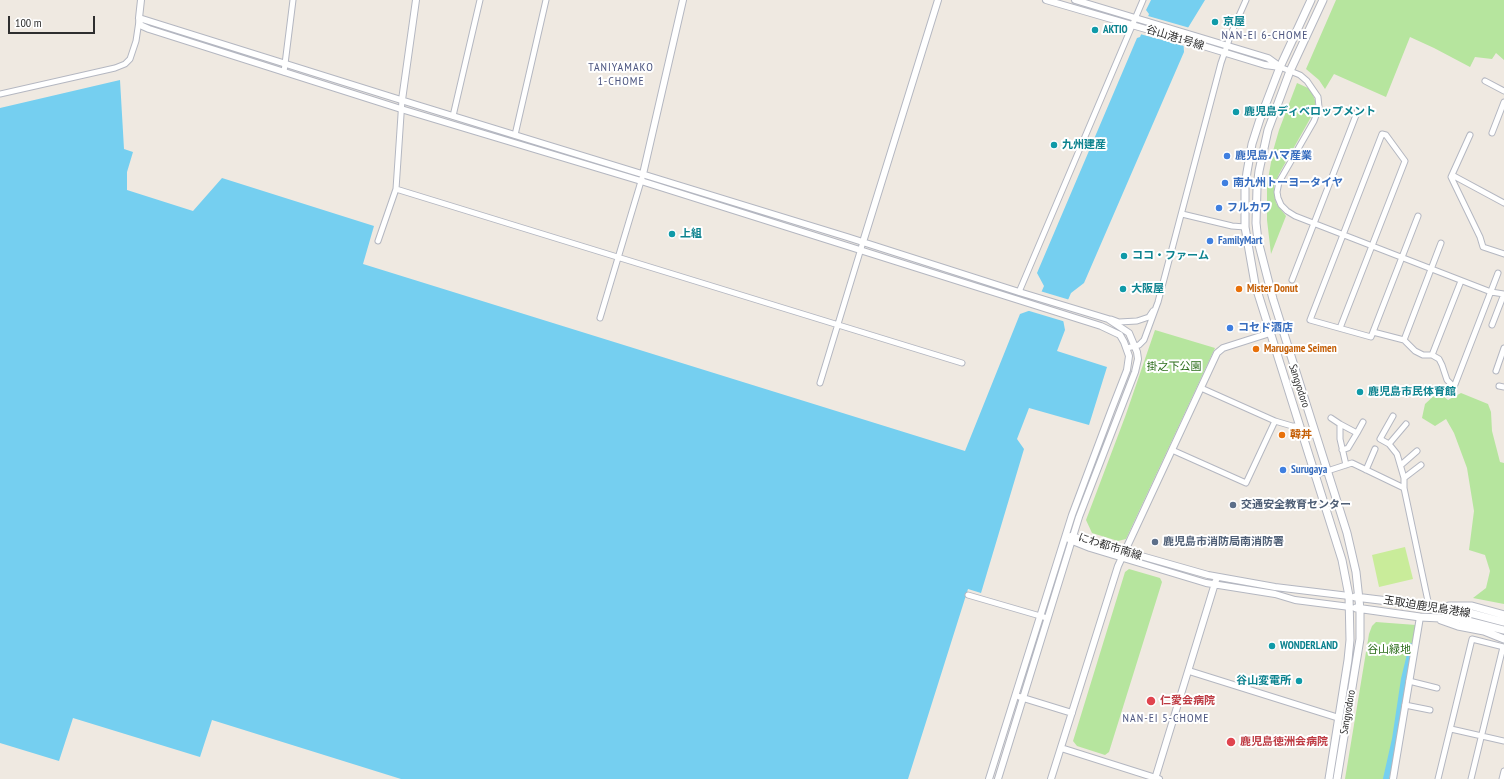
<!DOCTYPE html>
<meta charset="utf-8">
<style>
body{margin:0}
#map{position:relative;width:1504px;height:779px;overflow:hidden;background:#efe9e1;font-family:"PT Sans Narrow",sans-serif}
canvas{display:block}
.scale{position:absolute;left:8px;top:16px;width:87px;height:18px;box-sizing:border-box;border:2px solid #2e2e2e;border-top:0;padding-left:5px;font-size:12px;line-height:14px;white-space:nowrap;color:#2e2e2e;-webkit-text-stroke:3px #fff;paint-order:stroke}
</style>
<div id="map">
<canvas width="1504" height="779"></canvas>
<div class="scale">100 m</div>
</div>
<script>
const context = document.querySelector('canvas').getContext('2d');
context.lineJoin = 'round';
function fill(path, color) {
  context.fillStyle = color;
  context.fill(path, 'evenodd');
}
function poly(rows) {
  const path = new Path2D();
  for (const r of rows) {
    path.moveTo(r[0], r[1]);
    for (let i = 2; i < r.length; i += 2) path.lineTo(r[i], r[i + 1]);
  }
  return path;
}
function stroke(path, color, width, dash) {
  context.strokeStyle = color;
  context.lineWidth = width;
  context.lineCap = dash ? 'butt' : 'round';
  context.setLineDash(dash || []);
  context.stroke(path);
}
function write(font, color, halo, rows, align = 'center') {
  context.font = font + ' "PT Sans Narrow","Noto Sans JP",sans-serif';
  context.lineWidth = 4;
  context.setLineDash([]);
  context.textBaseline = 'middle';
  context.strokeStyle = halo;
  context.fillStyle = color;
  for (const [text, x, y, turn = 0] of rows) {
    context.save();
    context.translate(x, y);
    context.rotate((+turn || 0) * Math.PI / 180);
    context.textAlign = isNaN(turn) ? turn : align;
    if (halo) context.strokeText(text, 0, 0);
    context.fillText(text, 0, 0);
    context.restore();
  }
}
const green = poly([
 [1336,0,1504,0,1504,60,1496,53,1492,59,1475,57,1470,67,1434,48,1410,37,1386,97,1334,74,1325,89,1319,80,1306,69],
 [1297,83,1308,88,1312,93,1315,100,1315,110,1279,174,1274,187,1276,203,1286,216,1271,254,1267,220,1267,185,1273,151,1279,130],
 [1155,330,1215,348,1126,539,1118,541,1092,533,1086,520,1125,417],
 [1438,392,1448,400,1461,393,1488,404,1491,412,1492,431,1500,462,1504,463,1504,604,1473,598,1486,588,1490,571,1485,555,1469,550,1474,511,1467,468,1454,433,1446,419,1435,426,1422,418,1425,404],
 [1129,569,1160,578,1162,582,1109,752,1105,755,1077,746,1073,741,1125,572],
 [1376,622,1416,625,1389,779,1345,779,1369,634,1372,626]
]);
const pitch = poly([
 [1405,547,1413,579,1379,587,1372,555]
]);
const water = poly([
 [1151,0,1205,0,1183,36,1184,52,1084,283,1071,293,1062,314,1065,330,1057,351,1107,367,1089,425,1029,408,1017,439,1024,449,981,593,968,589,908,779,401,779,212,720,200,757,73,718,59,761,0,743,0,108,120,80,124,149,133,152,127,172,127,190,193,211,222,178,374,226,363,264,965,451,1020,314,1034,309,1044,286,1037,273,1137,38,1140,37,1149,14,1146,10]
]);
const pier = poly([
 [1148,16,1190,28,1185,37,1184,46,1140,34],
 [1040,291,1070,300,1064,314,1066,322,1026,310,1032,308]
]);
const canal = poly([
 [1386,779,1395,739,1404,679,1412,646]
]);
const minor = poly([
 [1280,67,1300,75,1307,81,1318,97,1319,107,1314,121,1279,182,1277,192,1278,198,1281,205,1287,211,1295,216,1491,292,1504,294],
 [284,72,293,0],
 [1485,81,1504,91],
 [0,94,115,68,125,64,130,59,136,41,139,21],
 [453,116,480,0],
 [1492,133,1504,102],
 [515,135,546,0],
 [1470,135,1451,177,1480,237,1483,247,1504,254],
 [1452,175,1504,203],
 [396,189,962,363],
 [1182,214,1232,226,1245,227],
 [378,241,396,189,402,100],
 [1292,280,1358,110],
 [1019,292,1143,0],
 [600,318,642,178],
 [1111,319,1119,322,1137,321,1149,317,1153,311],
 [1492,325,1504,294],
 [1340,328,1405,161,1386,135,1382,134,1310,320,1371,337,1418,216],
 [1373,332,1404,340,1415,351,1423,355,1432,355,1439,359,1442,365,1447,380,1454,387,1498,273],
 [1404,340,1441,243],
 [1127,348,1139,345,1144,340,1158,302,1221,63,1231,34,1246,0],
 [1432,355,1461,281],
 [1496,371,1504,348],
 [820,383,863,242],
 [1499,386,1504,387],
 [1201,388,1275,421,1292,426,1300,426],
 [1393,416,1380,439,1389,444,1397,454,1404,478,1404,488],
 [1331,418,1340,424,1340,439,1346,465],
 [1340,424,1357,433,1363,422],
 [1389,444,1406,424],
 [1172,450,1246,483,1275,421],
 [1342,450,1348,448,1357,433],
 [1401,465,1417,451],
 [1366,470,1375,449],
 [1315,475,1352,463,1404,488,1429,606],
 [1404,478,1421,465],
 [968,595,1047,618],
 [1409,681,1437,688],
 [1405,705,1430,710],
 [1451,729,1504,741],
 [1438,779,1472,639,1504,647],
 [1471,779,1503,647],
 [1502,779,1504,771]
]);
const tertiary = poly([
 [141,0,139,18,140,25,149,29,401,109,641,181,1101,326,1120,335,1124,342,1129,356,1127,370,1111,411,1072,515,989,779],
 [1046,0,1187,41,1265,65,1280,67],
 [1075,0,1268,58,1279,66],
 [139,18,417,105,847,237,1019,292,1108,319,1129,333,1137,352,1138,359,1135,372,1079,517,998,779],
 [402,100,416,0],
 [643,174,683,0],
 [863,242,938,0],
 [1071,536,1208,575,1275,587,1349,596],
 [1070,540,1090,548,1206,583,1275,594,1295,600,1350,607],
 [1189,671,1339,718],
 [1020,697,1072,713],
 [1061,748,1159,779],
 [1051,779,1118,566,1217,353,1223,348,1270,333],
 [1155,779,1216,580],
 [1393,779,1420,617]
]);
const secondary = poly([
 [1311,0,1280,67,1260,119,1252,144,1247,172,1245,188,1245,227,1255,284,1342,560,1349,596,1350,640,1348,660,1329,779],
 [1323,0,1290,71,1268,130,1259,171,1257,188,1256,223,1258,241,1273,299,1347,533,1356,572,1360,609,1360,639,1337,779],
 [1355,597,1429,606,1466,612,1504,622],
 [1449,606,1472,606,1504,615],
 [1356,608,1420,617,1460,619,1504,630],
 [1441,620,1458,626,1484,631,1504,639]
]);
const markers = [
 [1215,22,4,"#0f9aa8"],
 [1095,30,4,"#0f9aa8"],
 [1236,112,4,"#0f9aa8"],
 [1054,145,4,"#0f9aa8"],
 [1227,156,4,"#3f7fe0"],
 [1225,183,4,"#3f7fe0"],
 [1219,208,4,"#3f7fe0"],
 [672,234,4,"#0f9aa8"],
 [1210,241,4,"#3f7fe0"],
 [1124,256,4,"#0f9aa8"],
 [1123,289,4,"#0f9aa8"],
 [1239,289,4,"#e8710a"],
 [1230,328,4,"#3f7fe0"],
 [1256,349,4,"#e8710a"],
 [1360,392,4,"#0f9aa8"],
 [1282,435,4,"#e8710a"],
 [1283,470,4,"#3f7fe0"],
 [1233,505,4,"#5c6f8a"],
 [1155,542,4,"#5c6f8a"],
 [1272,646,4,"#0f9aa8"],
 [1299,681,4,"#0f9aa8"],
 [1151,701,5,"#e0444e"],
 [1231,742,5,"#e0444e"]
];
const cultureNames = [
 ["京屋",1223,22],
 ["AKTIO",1103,30],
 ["鹿児島ディベロップメント",1244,112],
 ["九州建産",1062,145],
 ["上組",680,234],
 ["ココ・ファーム",1132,256],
 ["大阪屋",1131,289],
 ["鹿児島市民体育館",1368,392],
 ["WONDERLAND",1280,646],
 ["谷山変電所",1291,681,"right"]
];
const streetNames = [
 ["谷山港1号線",1175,38,17],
 ["Sangyodoro",1299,386,72],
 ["にわ都市南線",1110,547,17],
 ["玉取迫鹿児島港線",1427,607,9],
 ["Sangyodoro",1348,712,-80]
];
const shopNames = [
 ["鹿児島ハマ産業",1235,156],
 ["南九州トーヨータイヤ",1233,183],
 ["フルカワ",1227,208],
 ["FamilyMart",1218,241],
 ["コセド酒店",1238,328],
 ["Surugaya",1291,470]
];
const foodNames = [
 ["Mister Donut",1247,289],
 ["Marugame Seimen",1264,349],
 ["韓丼",1290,435]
];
const parkNames = [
 ["掛之下公園",1174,367],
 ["谷山緑地",1389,650]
];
const serviceNames = [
 ["交通安全教育センター",1241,505],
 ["鹿児島市消防局南消防署",1163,542]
];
const healthNames = [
 ["仁愛会病院",1160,701],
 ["鹿児島徳洲会病院",1240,742]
];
const neighbourhoodNames = [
 ["NAN-EI 6-CHOME",1265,36],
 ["TANIYAMAKO",621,68],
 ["1-CHOME",621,82],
 ["NAN-EI 5-CHOME",1166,719]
];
fill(green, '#b6e59e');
fill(pitch, '#c9ec9a');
fill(water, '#75cff0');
fill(pier, '#efe9e1');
stroke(canal, '#75cff0', 6);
stroke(minor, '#b4b7c1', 7);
stroke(tertiary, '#b4b7c1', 8);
stroke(secondary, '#b4b7c1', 9);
stroke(minor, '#fff', 5);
stroke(tertiary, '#fff', 6);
stroke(secondary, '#fff', 7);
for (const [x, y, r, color] of markers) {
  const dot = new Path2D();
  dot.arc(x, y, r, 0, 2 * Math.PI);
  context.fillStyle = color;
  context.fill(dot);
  stroke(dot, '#fff', 1.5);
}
write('bold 11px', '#0d838f', '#fff', cultureNames, 'left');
write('11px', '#2e2e2e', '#fff', streetNames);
write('bold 11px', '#366cbe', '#fff', shopNames, 'left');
write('bold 11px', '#c56008', '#fff', foodNames, 'left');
write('11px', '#2c6e1b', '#fff', parkNames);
write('bold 11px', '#4e5e75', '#fff', serviceNames, 'left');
write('bold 11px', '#be3a42', '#fff', healthNames, 'left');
context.letterSpacing = '1px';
write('12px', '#4d5680', '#fff', neighbourhoodNames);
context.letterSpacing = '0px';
</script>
